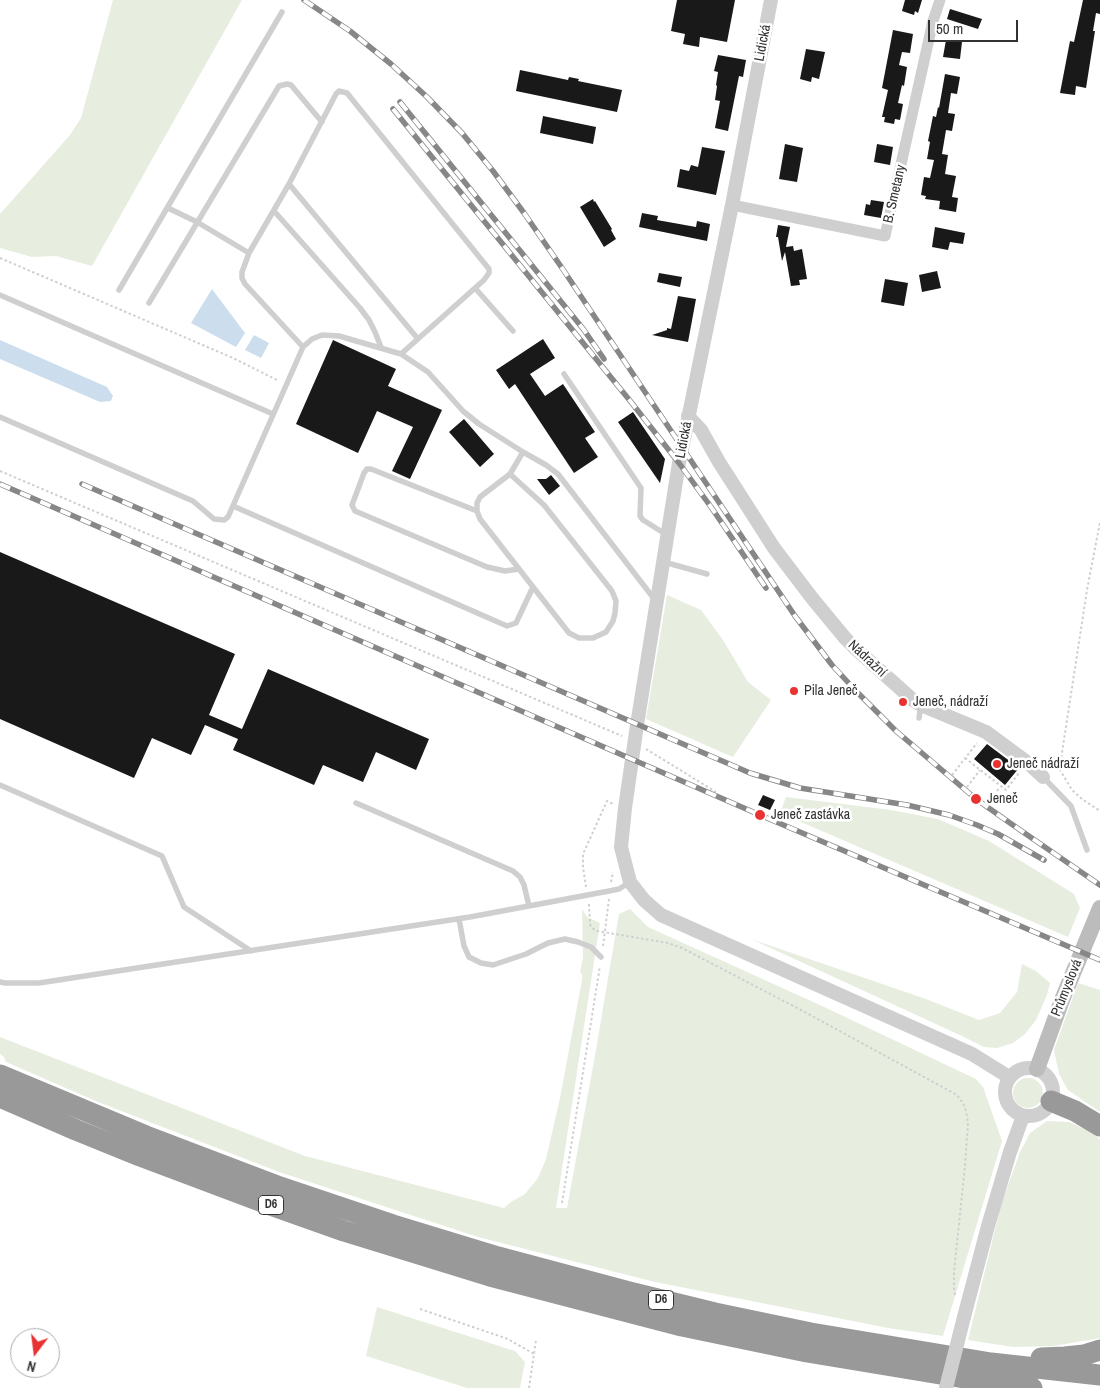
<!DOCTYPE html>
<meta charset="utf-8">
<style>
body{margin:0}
#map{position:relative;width:1100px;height:1388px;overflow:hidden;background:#fff;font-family:"Archivo Narrow",sans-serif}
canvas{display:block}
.north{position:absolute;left:10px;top:1328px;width:50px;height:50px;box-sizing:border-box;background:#fff;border:1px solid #adadad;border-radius:50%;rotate:195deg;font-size:14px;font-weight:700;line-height:20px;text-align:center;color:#323232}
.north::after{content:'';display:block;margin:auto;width:18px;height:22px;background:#e93333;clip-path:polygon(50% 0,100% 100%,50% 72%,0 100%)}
.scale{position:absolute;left:928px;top:20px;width:90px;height:22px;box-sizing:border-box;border:2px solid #323232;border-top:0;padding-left:6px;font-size:15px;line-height:18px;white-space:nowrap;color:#323232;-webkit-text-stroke:4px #fff;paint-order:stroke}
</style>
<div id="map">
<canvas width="1100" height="1388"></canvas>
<div class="north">N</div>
<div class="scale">50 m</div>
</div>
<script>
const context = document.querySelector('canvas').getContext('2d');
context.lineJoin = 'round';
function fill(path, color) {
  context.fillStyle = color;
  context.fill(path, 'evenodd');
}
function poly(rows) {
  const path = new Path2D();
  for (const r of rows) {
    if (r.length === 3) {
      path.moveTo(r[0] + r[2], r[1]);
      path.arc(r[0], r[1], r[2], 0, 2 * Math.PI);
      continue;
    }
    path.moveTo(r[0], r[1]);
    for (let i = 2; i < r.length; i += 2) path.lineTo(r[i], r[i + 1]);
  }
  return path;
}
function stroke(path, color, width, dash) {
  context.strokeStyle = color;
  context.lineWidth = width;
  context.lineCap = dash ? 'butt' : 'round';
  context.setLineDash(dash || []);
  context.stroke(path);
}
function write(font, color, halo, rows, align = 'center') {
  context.font = font + ' "Archivo Narrow",sans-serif';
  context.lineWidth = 5;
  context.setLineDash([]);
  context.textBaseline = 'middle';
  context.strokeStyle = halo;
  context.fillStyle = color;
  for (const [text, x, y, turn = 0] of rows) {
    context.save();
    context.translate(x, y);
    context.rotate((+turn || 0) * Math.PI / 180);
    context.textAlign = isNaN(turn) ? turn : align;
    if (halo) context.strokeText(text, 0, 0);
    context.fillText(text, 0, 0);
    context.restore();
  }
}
const green = poly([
 [113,0,242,0,92,266,56,256,32,257,0,248,0,214,70,135,81,118],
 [667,595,701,610,723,640,748,682,771,700,733,757,646,719],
 [786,797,891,810,938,819,989,841,1074,894,1080,908,1068,937,780,813],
 [582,909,587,917,600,923,556,1208,567,1208,594,1061,619,914,630,909,648,927,822,1006,976,1079,983,1087,1002,1141,943,1336,888,1328,655,1282,478,1237,279,1172,98,1102,6,1062,4,1057,0,1054,0,1037,305,1156,504,1208,511,1202,525,1194,538,1178,546,1159,560,1098,582,980,582,974,580,972,583,958],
 [751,939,926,999,979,1020,1000,1013,1017,992,1022,964,1036,971,1050,983,1047,995,1036,1020,1025,1034,1013,1043,997,1048,984,1047,962,1036],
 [1078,983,1100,990,1100,1112,1068,1090,1059,1074,1054,1050],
 [1028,1093,15],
 [1047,1121,1069,1122,1090,1131,1100,1139,1100,1338,1054,1346,1013,1347,968,1340,1001,1205,1020,1152,1030,1133],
 [377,1307,515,1351,525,1362,520,1388,467,1388,366,1356]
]);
const water = poly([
 [212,289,245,333,236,347,191,323],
 [254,335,269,343,261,358,245,350],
 [0,340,107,387,113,396,111,401,100,402,0,359]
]);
const building = poly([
 [677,0,735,0,727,42,700,37,699,47,683,44,685,34,671,31],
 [905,0,922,0,918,13,915,11,914,15,902,11],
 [1083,0,1100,0,1100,14,1096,13,1093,31,1095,31,1086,88,1076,86,1075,95,1060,93,1070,41,1074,42],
 [950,9,982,19,978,29,947,19],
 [893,30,913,34,910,53,902,52,899,65,907,67,904,86,902,85,898,103,903,104,900,120,895,119,894,124,884,122,885,117,882,117,888,90,882,88],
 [946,40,962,42,960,59,943,57],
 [806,49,825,52,819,79,812,77,811,82,800,79],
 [718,55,746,60,743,77,739,76,728,131,715,128,720,101,715,100,717,86,716,85,718,72,714,71],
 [520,70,568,80,569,77,579,79,578,81,622,90,617,112,516,91],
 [945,74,960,77,957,94,951,93,948,113,955,114,952,131,946,130,942,154,948,155,945,174,956,176,952,197,958,198,956,212,939,209,940,201,925,199,926,196,921,195,924,177,930,178,934,160,927,159,930,142,928,141,933,116,936,117,938,107,939,108],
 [543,116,596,127,593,144,540,133],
 [785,144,803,148,797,182,779,179],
 [877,144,893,147,890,165,874,162],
 [702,147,725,151,716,195,677,187,680,169,689,171,691,165,698,167],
 [593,199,594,202,595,201,612,229,611,230,616,239,604,247,580,207],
 [871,200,884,202,881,218,864,215,866,204,870,205],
 [642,213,658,216,657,220,696,227,697,221,710,224,707,241,639,227],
 [778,225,790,227,786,247,793,246,794,251,802,249,807,279,799,280,800,285,791,286,785,252,782,261,778,237,776,237],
 [935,227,965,233,963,244,950,242,948,250,932,247],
 [937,271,941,288,922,292,919,275],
 [659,273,682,277,680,287,657,282],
 [885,279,908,283,904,306,881,302],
 [678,296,696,299,688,342,652,335,667,330,667,328,671,329],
 [543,339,555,358,530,374,545,396,563,384,595,432,585,438,598,457,574,473,515,384,509,389,496,370],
 [333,340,396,369,388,386,442,410,410,479,392,471,413,427,377,411,358,453,296,424],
 [633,412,665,459,660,483,618,422],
 [464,419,494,454,480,467,449,432],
 [551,475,560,486,549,495,537,479,546,479],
 [0,552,235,654,209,715,242,729,268,669,429,739,416,770,376,752,363,782,323,765,314,785,233,750,238,739,205,725,191,755,152,738,134,778,0,719],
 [987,744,1019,768,1005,785,974,759],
 [763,795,775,800,770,810,758,805]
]);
const path = poly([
 [0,258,233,358,279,381],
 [0,471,622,736],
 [646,749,716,792],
 [965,758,1006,790,1019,773],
 [1057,765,1072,790,1082,799,1100,811],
 [1052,769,1061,759,1087,590,1100,522],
 [952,775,977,743],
 [967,787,980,770],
 [988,803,1000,787],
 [611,882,613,872],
 [586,887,583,867,583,854,607,801,613,804],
 [589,904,590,924,592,928,597,931,668,943,682,948,801,1010,957,1095,963,1103,966,1111,968,1123,965,1166,954,1272,954,1291,956,1297],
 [603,946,609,899],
 [562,1203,600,966],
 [420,1309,508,1339,534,1354],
 [529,1388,536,1340]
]);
const service = poly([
 [289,184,418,339],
 [168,208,197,222,249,253],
 [274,211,360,308,369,320,375,332,381,347],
 [475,288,513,331],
 [119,290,282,12],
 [0,295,273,414],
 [149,303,279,86,287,84,291,85,322,122],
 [303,347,245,284,242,278,242,272,249,253,289,184,336,94,339,91,347,93,489,269,489,273,484,280,401,354],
 [564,374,641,488,640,516,643,520,667,535],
 [0,417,186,498,193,501,214,519,224,520,228,517,303,347,312,339,322,335,339,336,401,354,428,372,463,411,479,424,523,452,546,465,558,474,655,600],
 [510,474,544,505,612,591,616,601,615,613,613,621,606,632,593,638,579,638,569,633,480,519,477,511,477,503,480,497,510,474,523,452],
 [233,506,507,626,516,623,533,587],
 [477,511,371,469,367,469,364,473,352,505,355,511,487,567,505,571,519,569],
 [664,562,707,574],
 [919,718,921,705],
 [1043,777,1071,806,1087,850],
 [0,785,162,856,184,907,251,951],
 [356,803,513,871,520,877,524,885,529,906],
 [459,919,464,946,469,957,481,963,493,965,526,954,548,943,565,939,578,942,591,947,601,957],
 [0,982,5,983,39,983,470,917,609,891,619,889,630,882]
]);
const minor = poly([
 [732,205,885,236,933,21,940,0]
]);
const tertiary = poly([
 [771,0,732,205,679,463,637,725,625,808,621,847,630,882,644,900,661,915,972,1054,1009,1077],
 [688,416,701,430,719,462,774,548,812,598,845,638,857,650,913,700,921,705,986,732,1028,763,1043,777],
 [1029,1092,24],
 [964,1317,988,1226,1010,1152,1023,1116]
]);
const secondary = poly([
 [1037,1069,1062,1000,1100,908]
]);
const motorway = poly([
 [0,1075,146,1136,280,1187,393,1225,498,1257,629,1292,715,1313,811,1333,991,1363,1100,1375],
 [0,1097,76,1130,140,1156,273,1206,344,1231,490,1276,682,1326,807,1352,989,1382,1032,1388],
 [1051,1101,1075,1111,1100,1126],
 [1041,1358,1065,1357,1084,1355,1100,1350]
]);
const rail = poly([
 [304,0,350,31,391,64,427,97,462,133,493,171,524,213,562,268,795,616,832,665,856,691,896,731,976,799,1010,823,1100,885],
 [400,102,584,330,604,359],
 [393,109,631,402,679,463,711,507,766,588],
 [0,484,760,815,1100,960],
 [82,484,750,773,800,788,907,805,949,815,977,825,998,834,1044,860]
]);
const tertiaryBridge = poly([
 [946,1388,964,1317]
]);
const markers = [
 [794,691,5,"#e93333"],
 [903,702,5,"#e93333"],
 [997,764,5,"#e93333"],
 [976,799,6,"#e93333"],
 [760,815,6,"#e93333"]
];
const shields = [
 [271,1205,25],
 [661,1300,25]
];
const shieldNames = [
 ["D6",271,1205],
 ["D6",661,1300]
];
const streetNames = [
 ["Lidická",763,43,-79],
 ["B. Smetany",895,194,-77],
 ["Lidická",684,440,-79],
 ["Nádražní",867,659,43],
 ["Průmyslová",1067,988,-68]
];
const poiNames = [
 ["Pila Jeneč",804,691],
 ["Jeneč, nádraží",913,702],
 ["Jeneč nádraží",1007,764],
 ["Jeneč",987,799],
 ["Jeneč zastávka",771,815]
];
fill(green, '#e7eee0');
fill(water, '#ccdeee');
fill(building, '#191919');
stroke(path, '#cfcfcf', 2, [2.5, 2.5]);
stroke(service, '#cfcfcf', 5.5);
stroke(minor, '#cfcfcf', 11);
stroke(tertiary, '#cfcfcf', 14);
stroke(secondary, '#bcbcbc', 16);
stroke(motorway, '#999', 21);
stroke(rail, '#878787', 5.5);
stroke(rail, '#fff', 4, [11]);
stroke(tertiaryBridge, '#cfcfcf', 14);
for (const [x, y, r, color] of markers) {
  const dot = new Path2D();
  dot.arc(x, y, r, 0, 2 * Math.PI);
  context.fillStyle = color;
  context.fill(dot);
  stroke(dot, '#fff', 2);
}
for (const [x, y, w] of shields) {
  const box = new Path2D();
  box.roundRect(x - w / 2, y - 9.5, w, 19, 4);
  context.fillStyle = '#fff';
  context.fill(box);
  stroke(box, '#323232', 1);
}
write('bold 12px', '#323232', null, shieldNames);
write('14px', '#323232', '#fff', streetNames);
write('14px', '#323232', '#fff', poiNames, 'left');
</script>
